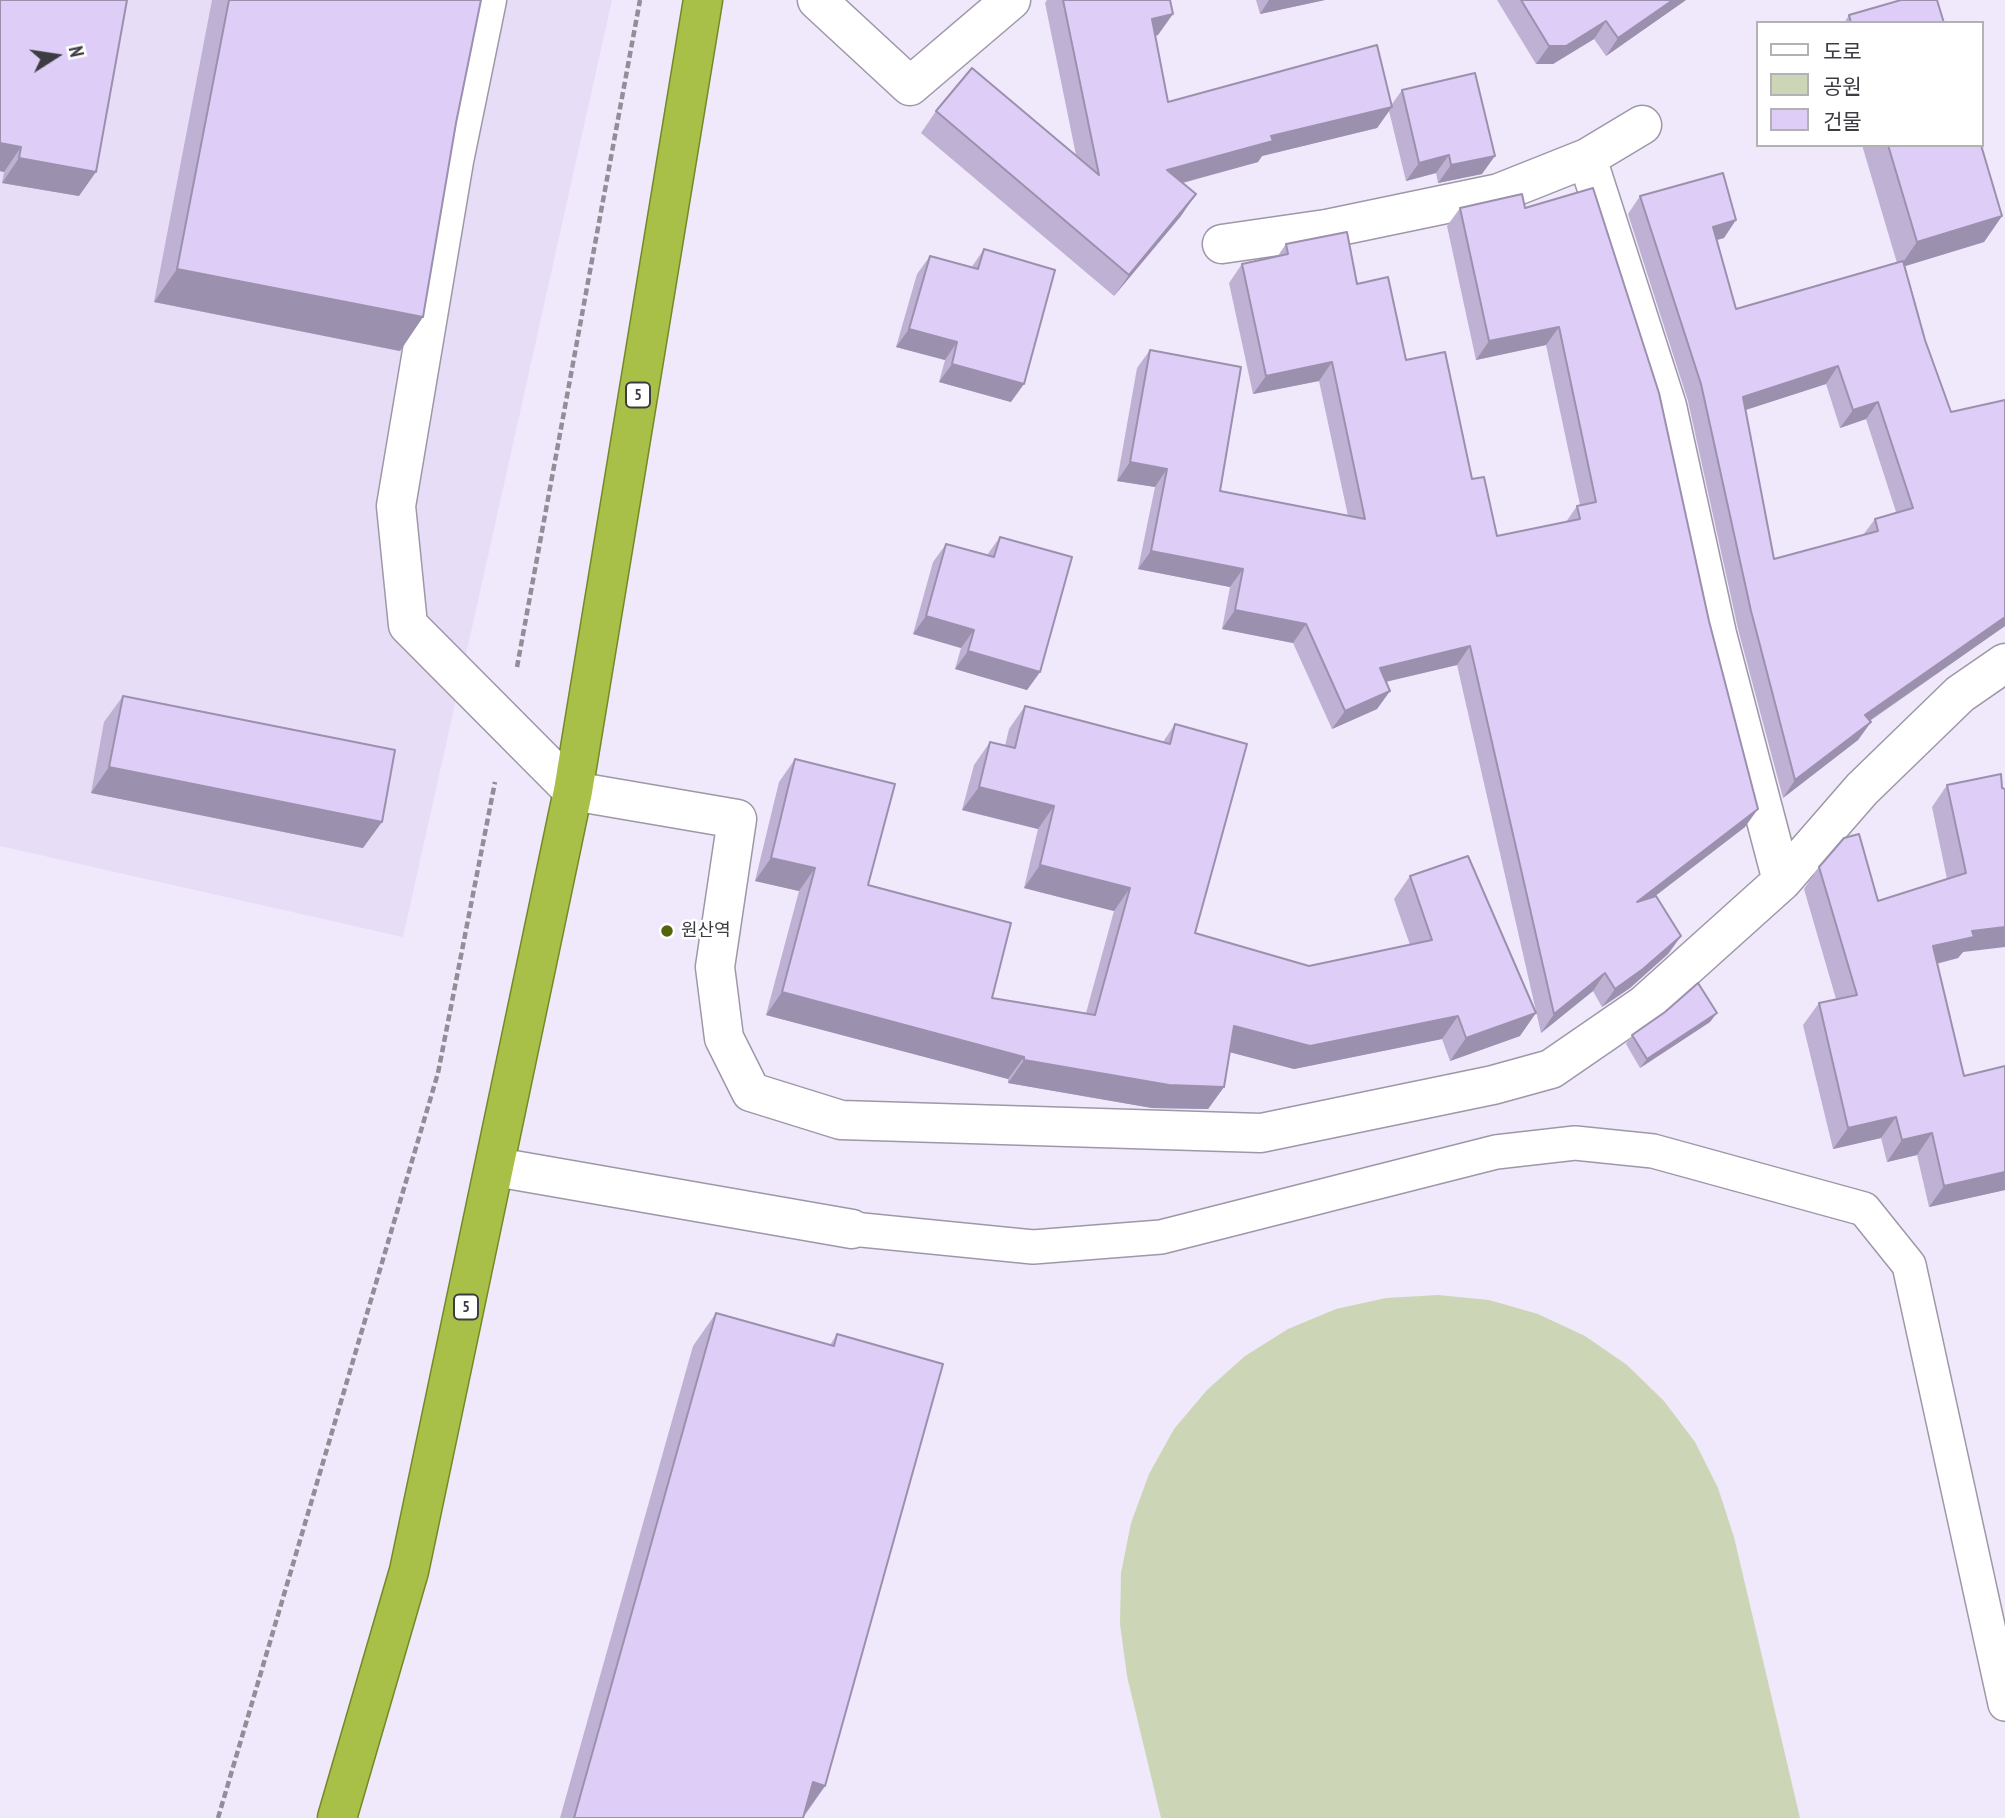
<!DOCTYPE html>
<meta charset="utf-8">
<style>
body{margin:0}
#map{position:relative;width:2005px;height:1818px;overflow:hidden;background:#f0e9fb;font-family:"PT Sans Narrow","Noto Sans KR",sans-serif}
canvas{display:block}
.legend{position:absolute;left:1756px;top:21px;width:228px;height:126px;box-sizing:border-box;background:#fff;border:2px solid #b2b1b4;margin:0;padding:9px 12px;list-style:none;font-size:21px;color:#3e3c43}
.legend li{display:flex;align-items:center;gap:14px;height:35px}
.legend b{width:35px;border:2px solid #b2b1b4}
.north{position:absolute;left:21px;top:21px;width:70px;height:70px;-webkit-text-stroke:5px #fff;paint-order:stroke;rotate:78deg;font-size:19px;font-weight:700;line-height:28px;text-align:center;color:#3e3c43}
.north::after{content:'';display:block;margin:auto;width:24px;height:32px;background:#3e3c43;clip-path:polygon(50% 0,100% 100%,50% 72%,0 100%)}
</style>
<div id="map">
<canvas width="2005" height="1818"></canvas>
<ul class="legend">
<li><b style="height:9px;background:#fff"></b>도로</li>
<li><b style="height:19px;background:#ccd6b6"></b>공원</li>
<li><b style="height:19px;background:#decef7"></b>건물</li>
</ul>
<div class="north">N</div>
</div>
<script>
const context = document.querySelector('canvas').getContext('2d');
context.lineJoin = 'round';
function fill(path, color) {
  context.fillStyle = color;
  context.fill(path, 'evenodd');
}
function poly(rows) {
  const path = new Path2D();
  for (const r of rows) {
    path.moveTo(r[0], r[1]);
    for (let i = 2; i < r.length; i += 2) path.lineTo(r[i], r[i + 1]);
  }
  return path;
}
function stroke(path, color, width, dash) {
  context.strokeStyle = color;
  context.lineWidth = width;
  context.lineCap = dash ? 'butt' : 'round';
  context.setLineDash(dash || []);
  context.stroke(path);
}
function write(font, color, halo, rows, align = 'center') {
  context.font = font + ' "PT Sans Narrow","Noto Sans KR",sans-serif';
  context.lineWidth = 5;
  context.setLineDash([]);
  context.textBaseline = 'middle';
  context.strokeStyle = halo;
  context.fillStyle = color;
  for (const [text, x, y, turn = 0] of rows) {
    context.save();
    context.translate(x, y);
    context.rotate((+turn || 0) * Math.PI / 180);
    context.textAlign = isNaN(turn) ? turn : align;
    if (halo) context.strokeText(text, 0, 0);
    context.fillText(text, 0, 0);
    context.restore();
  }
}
const built = poly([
 [0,0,612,0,403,937,0,846]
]);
const green = poly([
 [1438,1295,1489,1300,1538,1314,1585,1336,1627,1365,1664,1401,1695,1442,1718,1488,1734,1537,1800,1818,1161,1818,1127,1676,1120,1624,1121,1573,1131,1523,1149,1474,1174,1429,1207,1390,1245,1356,1288,1329,1336,1309,1386,1298]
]);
const path = poly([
 [517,667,640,0],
 [218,1818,438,1073,495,782]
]);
const service = poly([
 [852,1229,1033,1247,1161,1237,1496,1152,1575,1143,1653,1151,1864,1209,1909,1265,2005,1704]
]);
const minor = poly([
 [487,0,454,161,396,506,408,625,573,791,737,819,715,967,724,1038,751,1092,841,1120,1261,1133,1493,1085,1551,1069,1644,1005,1782,881,1862,789,1960,694,2005,663],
 [817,0,910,86,1011,0],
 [1587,158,1667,406,1717,634,1782,881],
 [1222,244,1326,229,1499,193,1587,158,1642,125],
 [496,1167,852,1229]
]);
const trunk = poly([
 [337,1818,409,1571,573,791,703,0]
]);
const wall = poly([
 [0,0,79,196,2,183,4,172,0,171],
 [212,0,481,0,456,123,423,317,400,351,154,302],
 [1047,0,1170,0,1158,35,1155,36,1168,102,1392,104,1402,90,1482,174,1438,183,1436,173,1406,181,1389,111,1377,128,1262,156,1258,162,1183,183,1181,216,1114,296,921,133,936,111,1076,155,1045,3],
 [1256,0,1325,0,1260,14],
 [1497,0,1686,0,1606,56,1594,39,1553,64,1536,64],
 [1849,15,1944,23,1844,23],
 [1862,145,1981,145,2002,216,1984,242,1905,266,2005,626,1870,721,1871,722,1858,740,1783,798,1738,629,1688,401,1628,214,1640,196,1724,238,1717,240,1736,309,1897,263],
 [1826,384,1840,428,1866,419,1896,512,1875,519,1863,535,1774,559,1745,410],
 [1460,208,1525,208,1745,827,1655,896,1681,936,1668,954,1630,988,1602,1007,1593,991,1541,1033,1457,665,1386,682,1390,691,1377,709,1332,729,1293,643,1222,629,1230,587,1138,569,1155,487,1117,481,1137,368,1150,350,1220,491,1348,516,1319,381,1253,394,1229,283,1242,264,1277,257,1286,244,1357,284,1406,360,1472,479,1497,536,1566,522,1577,506,1580,505,1546,345,1476,360,1447,226],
 [984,249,1011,402,939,382,945,360,896,347,917,274,930,256,971,268],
 [1000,537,1040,672,1027,690,955,669,961,648,913,634,933,562,946,544,987,555],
 [123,696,363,848,91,793,104,722],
 [1025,706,1163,742,1175,724,1195,933,1309,966,1410,945,1394,899,1410,876,1520,1036,1450,1061,1442,1039,1294,1069,1229,1052,1224,1087,1208,1109,1152,1108,1008,1083,1008,1079,766,1015,799,891,755,881,779,782,795,759,868,885,992,998,1086,1013,1114,911,1024,888,1038,829,962,810,974,765,990,742,1005,746,1009,729],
 [2001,774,1963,952,1958,958,1937,964,1964,1076,2005,1190,1929,1207,1917,1155,1887,1162,1881,1138,1833,1149,1803,1025,1819,1003,1836,999,1804,889,1819,867,1878,901,1947,879,1932,807,1947,785],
 [1710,1022,1640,1068,1626,1044,1632,1035],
 [716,1313,830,1345,837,1334,825,1786,803,1818,560,1818,693,1346]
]);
const shadedWall = poly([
 [1269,0,1325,0,1260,14],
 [1673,0,1686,0,1606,56,1618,38],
 [1173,14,1158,35,1137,40,1152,19],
 [1606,21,1594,39,1553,64,1536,64,1549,46],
 [1392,107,1377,128,1262,156,1258,162,1152,191,1167,170,1271,136],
 [0,143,21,147,4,172,0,171],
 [1449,155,1436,173,1406,181,1419,163],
 [1495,156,1482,174,1438,183,1451,165],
 [19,158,96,172,79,196,2,183],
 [1196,194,1181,216,1114,296,1129,275],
 [2002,216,1984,242,1899,268,1917,242],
 [1736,220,1724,238,1701,244,1713,227],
 [177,269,423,317,400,351,154,302],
 [1559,327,1546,345,1476,360,1489,341],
 [909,329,957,342,945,360,896,347],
 [1332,362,1319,381,1253,394,1266,376],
 [952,364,1024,384,1011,402,939,382],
 [1838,366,1826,384,1730,415,1743,397],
 [1878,402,1866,419,1840,428,1853,410],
 [1130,462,1167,469,1155,487,1117,481],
 [1151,551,1243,569,1230,587,1138,569],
 [1235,610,1306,624,1293,643,1222,629],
 [926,616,974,630,961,648,913,634],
 [2005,617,2005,626,1853,732,1865,715],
 [1470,646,1457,665,1367,686,1380,668],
 [968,651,1040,672,1027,690,955,669],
 [1390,691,1377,709,1332,729,1345,711],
 [1871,722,1858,740,1783,798,1795,780],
 [109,767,382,822,363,848,91,793],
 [979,787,1054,806,1038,829,962,810],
 [1758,809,1745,827,1624,920,1637,902],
 [771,858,815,868,799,891,755,881],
 [1040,865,1130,888,1114,911,1024,888],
 [2005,927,2005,947,1963,952,1958,958,1918,968,1933,946,1972,931],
 [1681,936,1668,954,1630,988,1602,1007,1615,989],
 [1605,973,1593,991,1541,1033,1554,1014],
 [782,992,1024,1057,1008,1079,766,1015],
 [1536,1013,1520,1036,1450,1061,1466,1038],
 [1717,1013,1710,1022,1640,1068,1647,1059],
 [1458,1016,1442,1039,1294,1069,1218,1049,1234,1026],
 [1024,1060,1224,1087,1208,1109,1152,1108,1008,1083],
 [1896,1117,1881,1138,1833,1149,1848,1128],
 [1932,1133,1917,1155,1887,1162,1902,1140],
 [2005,1172,2005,1190,1929,1207,1944,1186],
 [813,1782,825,1786,802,1818]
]);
const building = poly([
 [0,0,127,0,96,172,19,158,21,147,0,143,0,0],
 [229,0,481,0,456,123,423,317,177,269,229,0],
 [1063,0,1170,0,1173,14,1152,19,1168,102,1377,45,1392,107,1271,136,1273,141,1167,170,1196,194,1129,275,936,111,972,68,1099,175,1063,0],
 [1521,0,1673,0,1618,38,1606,21,1566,46,1549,46,1521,0],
 [1901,0,1937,0,1944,23,1851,23,1849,15,1901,0],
 [1475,73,1495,156,1451,165,1449,155,1419,163,1402,90,1475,73],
 [1888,145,1981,145,2002,216,1917,242,1888,145],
 [1723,173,1736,220,1713,227,1736,309,1903,261,1925,340,1951,412,2005,400,2005,617,1865,715,1871,722,1795,780,1751,611,1701,384,1640,196,1723,173],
 [1838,366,1853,410,1878,402,1913,508,1875,519,1878,531,1774,559,1743,397,1838,366],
 [1593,188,1659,393,1709,621,1758,809,1637,902,1656,896,1681,936,1643,969,1615,989,1605,973,1554,1014,1470,646,1380,668,1390,691,1345,711,1306,624,1235,610,1243,569,1151,551,1167,469,1130,462,1150,350,1241,367,1220,491,1365,519,1332,362,1266,376,1242,264,1288,254,1286,244,1347,232,1357,284,1388,277,1406,360,1445,352,1472,479,1484,477,1497,536,1580,519,1577,506,1596,502,1559,327,1489,341,1460,208,1522,194,1525,208,1593,188],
 [984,249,1055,270,1024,384,952,364,957,342,909,329,930,256,978,269,984,249],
 [1000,537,1072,557,1040,672,968,651,974,630,926,616,946,544,994,557,1000,537],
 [123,696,395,750,382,822,109,767,123,696],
 [1025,706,1170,744,1175,724,1247,744,1195,933,1309,966,1432,940,1410,876,1468,856,1536,1013,1466,1038,1458,1016,1310,1046,1234,1026,1224,1087,1169,1085,1024,1060,1024,1057,782,992,815,868,771,858,795,759,895,784,868,885,1011,923,992,998,1095,1015,1130,888,1040,865,1054,806,979,787,990,742,1015,748,1025,706],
 [2001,774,2002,788,2005,789,2005,927,1972,931,1974,937,1933,946,1964,1076,2005,1066,2005,1172,1944,1186,1932,1133,1902,1140,1896,1117,1848,1128,1819,1003,1857,995,1819,867,1844,838,1859,834,1878,901,1966,873,1947,785,2001,774],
 [1698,983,1717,1013,1647,1059,1632,1035,1665,1012,1698,983],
 [716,1313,834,1346,837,1334,943,1364,825,1786,813,1782,803,1818,574,1818,716,1313]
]);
const markers = [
 [667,931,7,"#53640d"]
];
const shields = [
 [638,395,24],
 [466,1307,24]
];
const shieldNames = [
 ["5",638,395],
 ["5",466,1307]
];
const poiNames = [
 ["원산역",681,931]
];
fill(built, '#e7ddf6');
fill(green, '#ccd6b6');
stroke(service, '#9e97a8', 36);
stroke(minor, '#9e97a8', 41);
stroke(trunk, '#758828', 41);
stroke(path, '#928d99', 4.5, [7, 3.5]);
stroke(service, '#fff', 33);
stroke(minor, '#fff', 38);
stroke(trunk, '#a8c048', 38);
fill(wall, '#bfb1d4');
fill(shadedWall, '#9b90ad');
fill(building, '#decef7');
stroke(building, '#9b90ad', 2);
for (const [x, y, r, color] of markers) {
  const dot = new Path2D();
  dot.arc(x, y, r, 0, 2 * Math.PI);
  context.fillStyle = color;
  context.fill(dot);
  stroke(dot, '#fff', 2.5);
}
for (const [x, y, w] of shields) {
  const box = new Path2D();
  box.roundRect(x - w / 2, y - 12.5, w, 25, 5);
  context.fillStyle = '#fff';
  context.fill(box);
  stroke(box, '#3e3c43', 2);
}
write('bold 16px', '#3e3c43', null, shieldNames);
write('18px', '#3e3c43', '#fff', poiNames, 'left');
</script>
